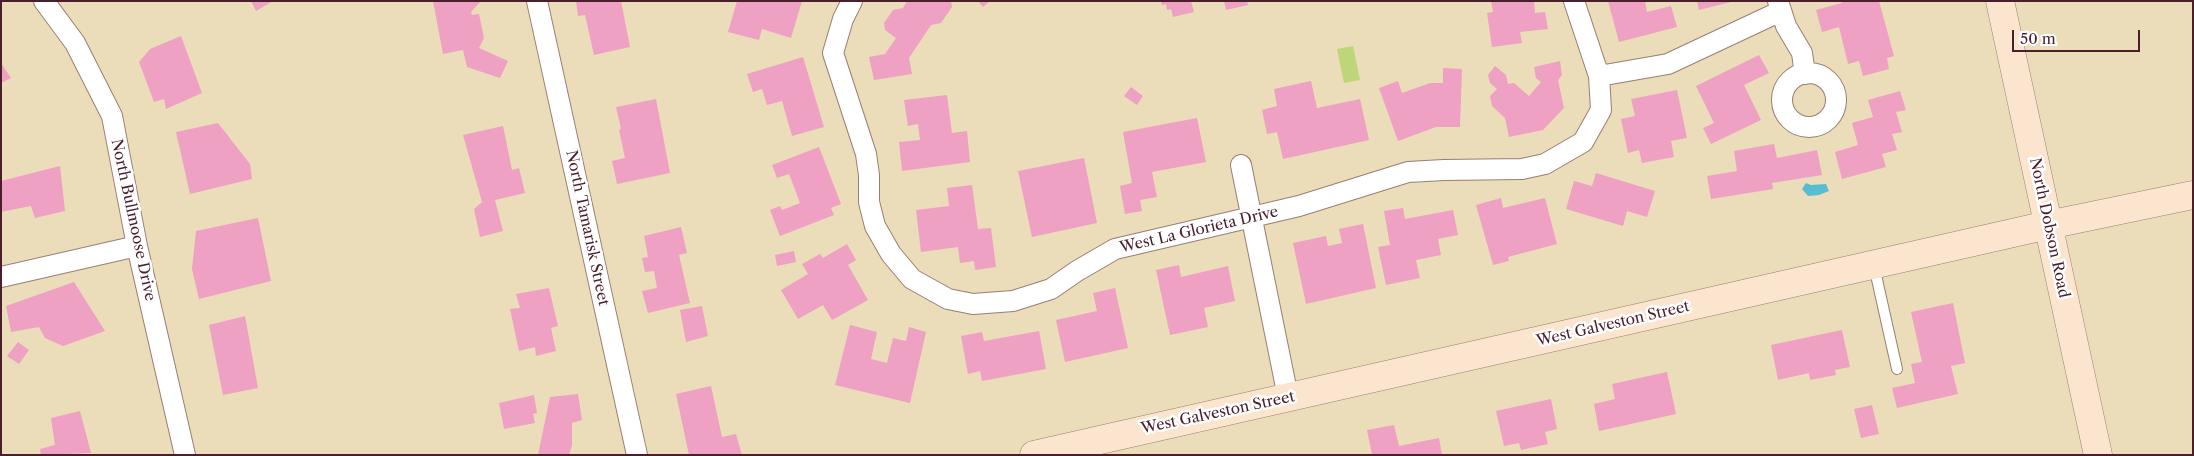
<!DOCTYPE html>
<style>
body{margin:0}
#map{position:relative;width:2194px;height:456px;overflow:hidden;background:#ebddb9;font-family:"Libre Caslon Text",serif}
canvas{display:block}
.frame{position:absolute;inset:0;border:2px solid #4a1f2b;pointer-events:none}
.scale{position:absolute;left:2012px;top:30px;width:128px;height:22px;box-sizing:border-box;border:2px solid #4a1f2b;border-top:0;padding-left:6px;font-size:15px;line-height:18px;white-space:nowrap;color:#4a1f2b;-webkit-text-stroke:4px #fff;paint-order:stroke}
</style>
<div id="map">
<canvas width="2194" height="456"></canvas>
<div class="frame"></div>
<div class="scale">50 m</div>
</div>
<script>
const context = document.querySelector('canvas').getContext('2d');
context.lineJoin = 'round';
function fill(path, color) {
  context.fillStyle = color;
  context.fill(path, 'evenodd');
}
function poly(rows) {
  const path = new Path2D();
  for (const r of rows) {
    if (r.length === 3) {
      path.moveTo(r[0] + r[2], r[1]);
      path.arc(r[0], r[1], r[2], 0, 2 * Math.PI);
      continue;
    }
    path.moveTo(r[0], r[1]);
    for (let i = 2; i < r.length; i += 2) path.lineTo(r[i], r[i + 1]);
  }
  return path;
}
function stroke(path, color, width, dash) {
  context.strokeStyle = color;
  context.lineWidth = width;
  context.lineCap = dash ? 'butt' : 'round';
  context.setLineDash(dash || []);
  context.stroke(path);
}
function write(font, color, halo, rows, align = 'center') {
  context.font = font + ' "Libre Caslon Text",serif';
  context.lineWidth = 5;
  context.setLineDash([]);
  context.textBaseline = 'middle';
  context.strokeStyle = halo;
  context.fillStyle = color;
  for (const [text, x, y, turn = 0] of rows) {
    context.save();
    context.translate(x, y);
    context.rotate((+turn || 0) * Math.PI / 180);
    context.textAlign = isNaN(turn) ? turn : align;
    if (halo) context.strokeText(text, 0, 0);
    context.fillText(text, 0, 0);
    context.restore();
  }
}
const green = poly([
 [1353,46,1360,80,1344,83,1337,49]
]);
const water = poly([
 [1806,183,1811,185,1826,184,1829,191,1819,195,1808,196,1802,189]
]);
const building = poly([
 [251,1,273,1,256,11],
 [433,1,481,1,471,12,472,15,479,14,484,38,479,48,508,61,500,78,467,67,463,50,443,54],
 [576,1,621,1,630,47,594,55,585,15,578,16],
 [737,1,802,1,791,38,762,29,759,40,728,32],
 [907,1,951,1,952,7,941,23,931,25,909,58,912,74,874,80,869,57,885,54,896,38,885,30,884,23,893,10,903,8],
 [978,1,990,1,983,7],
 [1161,1,1191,1,1194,12,1173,17,1171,9,1167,10,1166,4,1162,5],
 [1224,1,1247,1,1248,5,1226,10],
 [1491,1,1534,1,1535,13,1545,12,1548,29,1520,32,1522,43,1492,47,1487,13,1493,12],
 [1608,1,1645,1,1647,12,1671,6,1677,27,1619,42],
 [1697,1,1730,1,1731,2,1699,10],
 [1841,1,1879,1,1894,56,1887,58,1889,69,1863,76,1859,61,1848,64,1839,27,1822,32,1816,10,1842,3],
 [181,36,202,93,166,109,164,99,154,102,139,62,150,49],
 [1759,55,1769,73,1744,85,1761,120,1711,144,1703,128,1714,123,1696,86],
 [803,57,824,127,792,136,782,101,767,105,762,89,753,92,747,74],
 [1560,61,1562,75,1558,80,1564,108,1543,130,1509,137,1505,118,1492,106,1490,96,1497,89,1490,83,1488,75,1495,66,1506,75,1508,84,1514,83,1529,96,1541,82,1536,78,1534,67],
 [1,63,11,78,1,83],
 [1443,68,1462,69,1460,127,1436,127,1398,141,1379,88,1398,81,1402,93,1430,83,1443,83],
 [1311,81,1317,108,1360,99,1369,140,1283,159,1277,132,1267,134,1262,110,1277,106,1274,89],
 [1131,87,1143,96,1137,105,1124,96],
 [1677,90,1687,138,1671,141,1674,157,1642,163,1639,150,1628,153,1621,119,1635,116,1631,99],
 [1900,91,1906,110,1896,112,1902,132,1892,134,1897,150,1882,154,1886,167,1842,179,1835,152,1858,145,1852,123,1873,117,1868,100],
 [947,95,952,133,967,131,970,162,902,171,899,142,920,140,918,124,908,126,904,100],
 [656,99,670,173,617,184,612,161,625,158,619,130,621,129,616,107],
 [1197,118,1206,162,1152,172,1157,197,1140,200,1142,211,1125,214,1120,186,1132,183,1123,132],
 [218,123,250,164,252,179,190,194,176,132],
 [503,126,512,170,519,168,525,193,495,200,503,231,480,237,474,209,482,202,463,135],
 [1774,144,1777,158,1817,150,1822,175,1772,183,1773,189,1711,199,1707,176,1737,171,1734,151],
 [819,147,841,204,831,208,834,215,780,236,770,210,780,206,782,210,800,203,789,174,777,178,772,165],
 [1084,158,1097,223,1032,237,1018,171],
 [60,166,65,211,35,218,31,206,1,212,1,181],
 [1596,173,1655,191,1647,217,1627,211,1623,226,1566,209,1574,181,1592,186],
 [972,185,978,229,991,228,996,267,975,270,974,261,960,263,958,247,921,252,916,210,949,206,947,188],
 [1501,198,1503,208,1545,198,1557,244,1508,257,1509,261,1493,265,1476,205],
 [1403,208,1405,219,1453,210,1458,235,1438,239,1441,255,1416,260,1420,278,1386,285,1378,247,1390,245,1384,211],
 [258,218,271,281,199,299,192,269,196,231],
 [1363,224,1376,288,1306,304,1293,243,1326,236,1328,246,1342,243,1339,229],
 [681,227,687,253,679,255,690,303,648,313,642,291,657,288,654,271,645,272,642,258,648,257,644,236],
 [847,244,856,260,848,265,868,300,832,320,823,305,798,319,781,290,808,274,802,264,820,254,823,258],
 [794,251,796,262,777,266,775,255],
 [1179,265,1181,277,1228,266,1235,301,1204,308,1208,327,1170,335,1156,270],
 [74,282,105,331,63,346,45,338,39,327,11,332,6,306],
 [549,288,558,326,551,328,556,351,536,356,535,347,519,351,510,309,520,308,516,294],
 [1115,288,1128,348,1065,362,1056,320,1097,311,1093,293],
 [1953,303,1965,363,1951,366,1958,394,1897,408,1892,388,1915,383,1911,364,1922,362,1911,312],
 [702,306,708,336,686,342,680,310],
 [245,316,258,388,223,395,209,325],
 [850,325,877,332,871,359,887,363,893,338,906,341,909,327,926,332,910,403,835,385],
 [1842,330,1850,367,1835,370,1836,375,1810,380,1809,373,1778,380,1771,345],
 [1039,331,1046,369,982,381,980,371,968,374,961,336,982,332,984,341],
 [18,342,29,350,19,364,7,356],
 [1667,372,1676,414,1599,431,1594,404,1615,399,1612,384],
 [711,386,722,437,736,434,742,455,689,455,676,394],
 [578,394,582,420,572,423,572,445,569,455,538,455,550,397],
 [534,395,537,413,533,414,535,423,504,429,499,403],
 [1551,399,1557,429,1545,432,1548,444,1521,450,1519,443,1504,446,1496,411],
 [1872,405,1879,434,1861,438,1854,409],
 [80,411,91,453,41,455,40,449,55,445,51,418],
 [1394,425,1399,446,1439,438,1442,455,1372,455,1367,430]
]);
const lane = poly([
 [1874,266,1897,369]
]);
const street = poly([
 [44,1,75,43,112,116,137,246,185,455],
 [537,1,637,455],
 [852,1,843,19,833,53,866,154,869,175,869,202,875,226,891,254,912,279,948,299,973,304,1013,301,1051,289,1077,271,1115,249,1299,206,1408,172,1444,170,1522,169,1545,164,1583,142,1601,110,1599,76,1574,1],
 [1778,1,1786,26,1802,53,1805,74],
 [1809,100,27],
 [1599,76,1668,64,1781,11],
 [1241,165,1288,397],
 [1,277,137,246]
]);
const secondary = poly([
 [2000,1,2098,455],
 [1034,455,2048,225,2193,195]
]);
const streetNames = [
 ["North Bullmoose Drive",133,220,78],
 ["North Tamarisk Street",587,228,78],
 ["North Dobson Road",2049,228,78],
 ["West La Glorieta Drive",1199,230,-13],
 ["West Galveston Street",1613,324,-13],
 ["West Galveston Street",1218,413,-12]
];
fill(green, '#bed579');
fill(water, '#56bdd3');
fill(building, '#eea1c2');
stroke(lane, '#9a7e72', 12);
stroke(street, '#9a7e72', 22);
stroke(secondary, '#9a7e72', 29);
stroke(lane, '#fff', 10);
stroke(street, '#fff', 20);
stroke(secondary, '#fce5cf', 28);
write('15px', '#4a1f2b', '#fff', streetNames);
</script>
